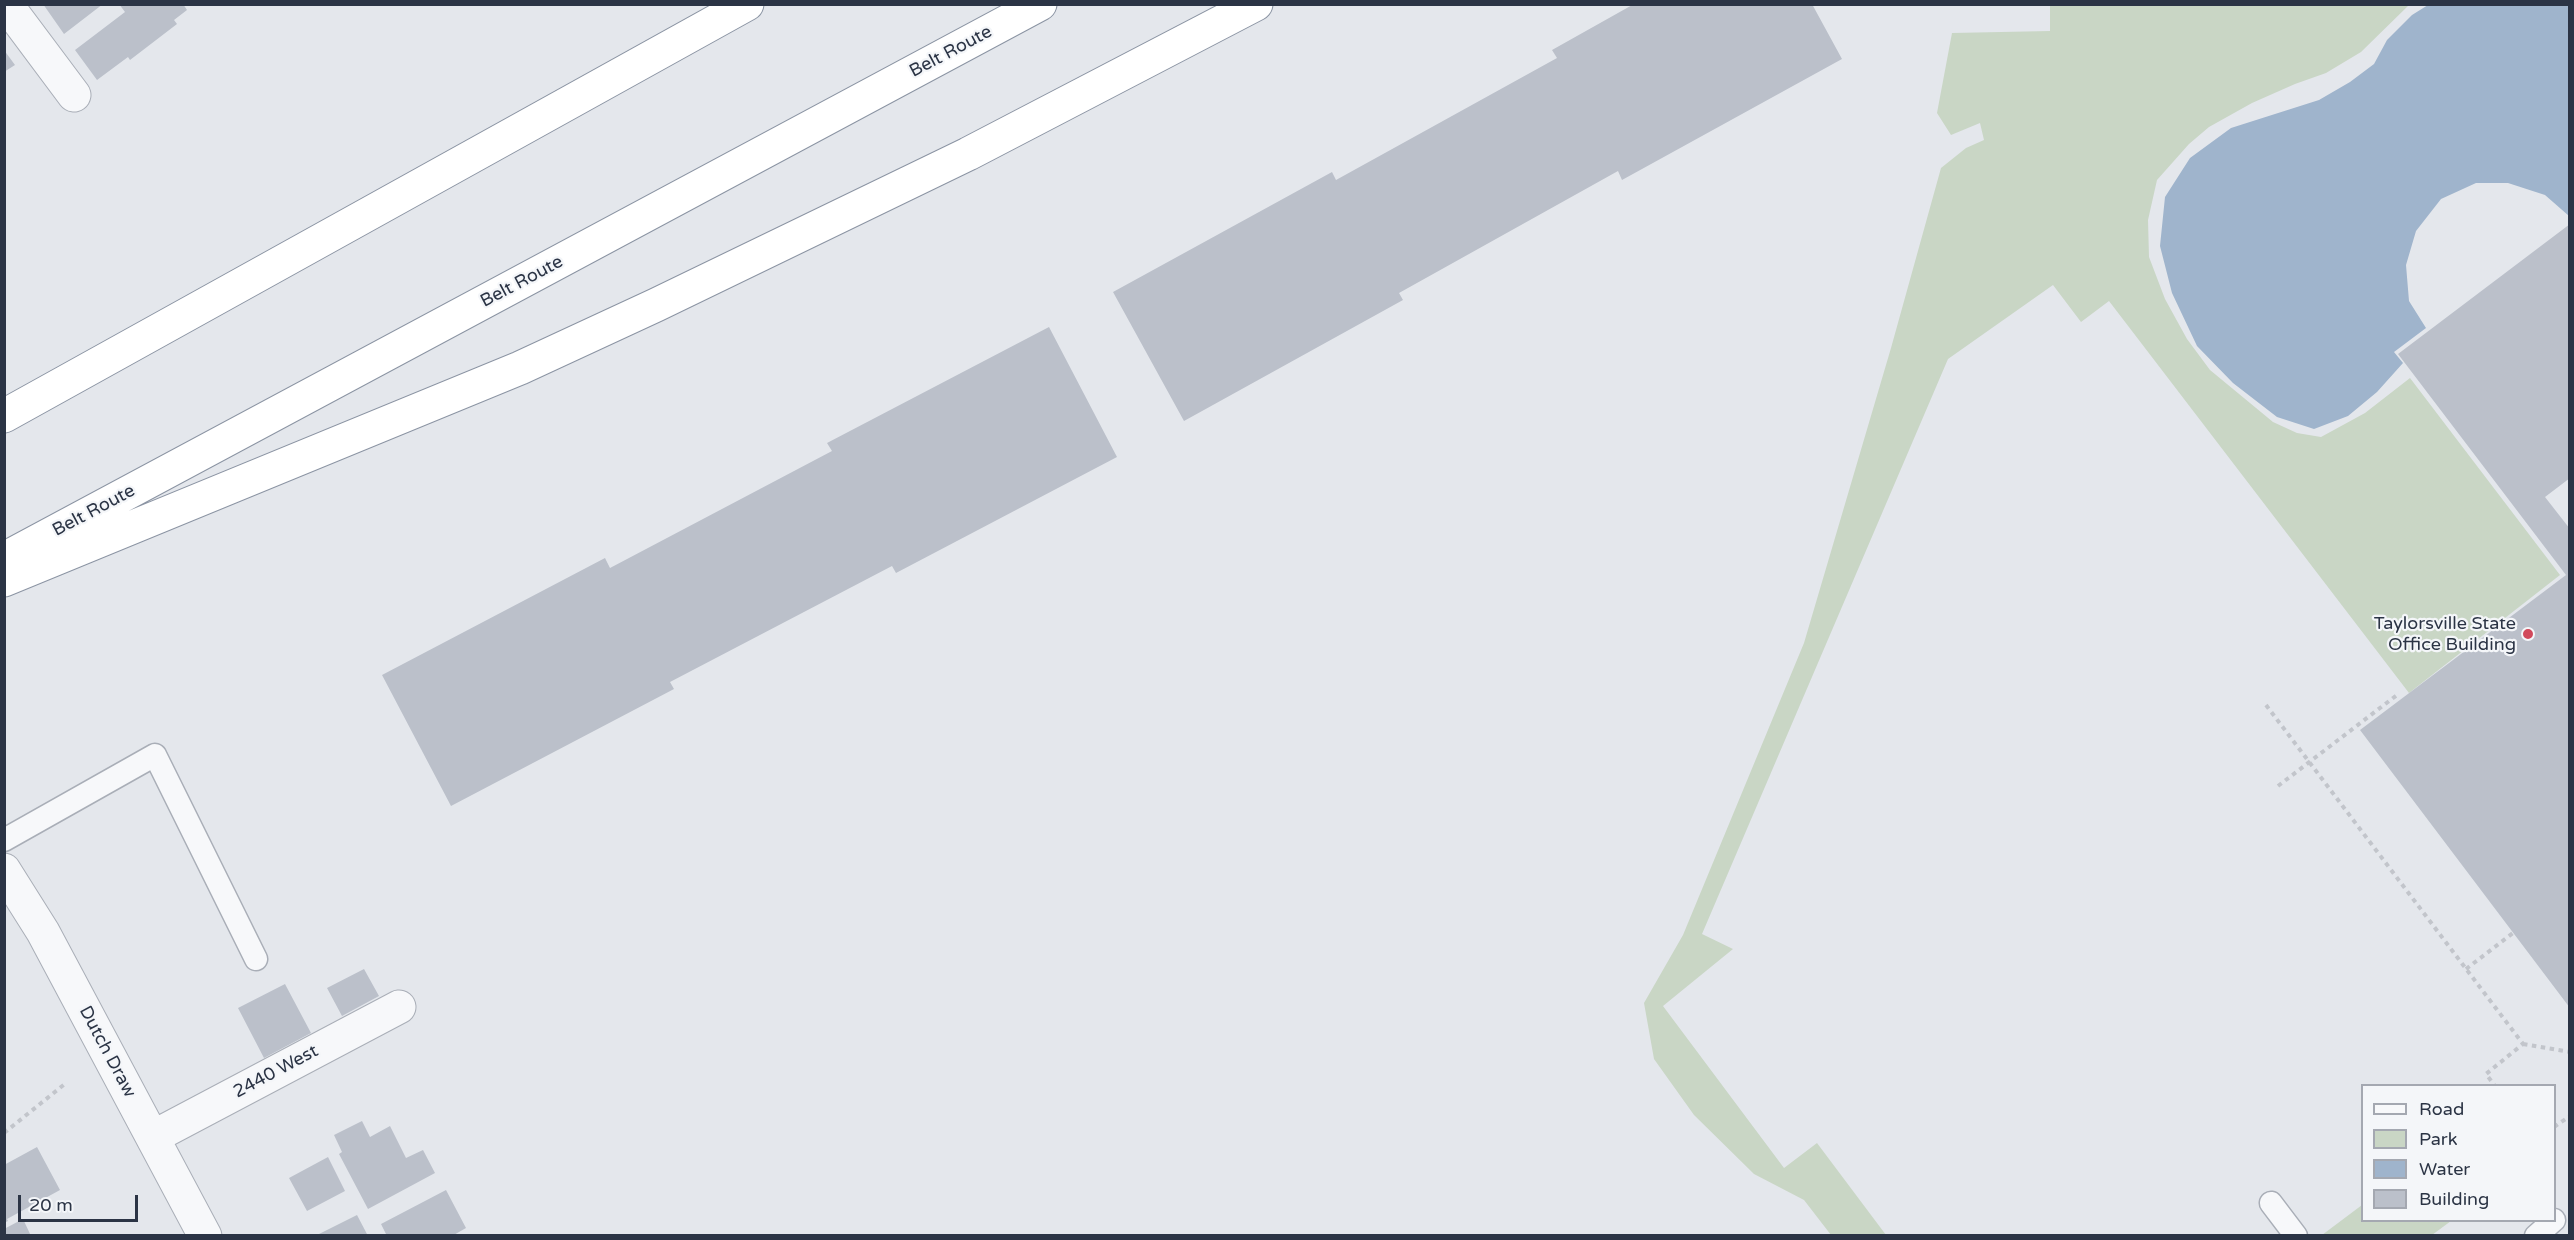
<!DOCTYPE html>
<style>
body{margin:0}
#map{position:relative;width:2574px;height:1240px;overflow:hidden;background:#e4e7ec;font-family:"Varela Round",sans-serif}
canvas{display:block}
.frame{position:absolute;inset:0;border:6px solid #2b3445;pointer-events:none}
.legend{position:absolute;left:2361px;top:1084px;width:195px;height:138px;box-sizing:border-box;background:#f4f6f9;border:2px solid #a4a8b1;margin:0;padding:8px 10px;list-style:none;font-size:18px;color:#2b3445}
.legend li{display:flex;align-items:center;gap:12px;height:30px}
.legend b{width:30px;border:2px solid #a4a8b1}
.scale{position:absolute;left:18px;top:1195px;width:120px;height:27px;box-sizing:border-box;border:3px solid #2b3445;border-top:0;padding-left:8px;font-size:18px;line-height:21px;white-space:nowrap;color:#2b3445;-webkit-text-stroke:4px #f4f6f9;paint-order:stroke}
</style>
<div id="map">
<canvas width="2574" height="1240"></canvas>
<div class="frame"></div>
<ul class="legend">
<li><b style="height:8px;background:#f7f8fa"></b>Road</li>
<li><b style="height:16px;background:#c9d6c5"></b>Park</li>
<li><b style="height:16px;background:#9fb4cc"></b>Water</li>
<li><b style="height:16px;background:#bbc0ca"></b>Building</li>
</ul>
<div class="scale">20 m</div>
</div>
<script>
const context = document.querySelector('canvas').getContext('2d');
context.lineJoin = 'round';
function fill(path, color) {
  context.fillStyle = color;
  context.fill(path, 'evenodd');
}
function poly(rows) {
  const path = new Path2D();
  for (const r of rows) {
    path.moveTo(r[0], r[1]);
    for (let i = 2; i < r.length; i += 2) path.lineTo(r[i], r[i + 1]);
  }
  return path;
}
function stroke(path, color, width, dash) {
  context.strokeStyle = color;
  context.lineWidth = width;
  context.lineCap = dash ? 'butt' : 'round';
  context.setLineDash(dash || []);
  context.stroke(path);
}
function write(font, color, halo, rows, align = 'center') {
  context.font = font + ' "Varela Round",sans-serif';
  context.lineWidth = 4.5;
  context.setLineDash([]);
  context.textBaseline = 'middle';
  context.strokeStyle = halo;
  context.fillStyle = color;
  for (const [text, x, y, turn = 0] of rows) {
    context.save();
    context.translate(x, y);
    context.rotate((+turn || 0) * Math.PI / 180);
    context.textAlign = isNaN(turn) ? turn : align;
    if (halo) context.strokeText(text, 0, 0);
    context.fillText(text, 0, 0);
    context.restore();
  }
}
const green = poly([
 [2050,5,2409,5,2361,52,2326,73,2295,84,2252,103,2209,127,2189,144,2157,180,2148,220,2149,257,2165,299,2187,339,2210,370,2273,422,2297,433,2321,437,2365,413,2410,378,2560,575,2409,693,2109,301,2081,322,2053,285,1948,359,1702,934,1733,949,1663,1006,1784,1168,1817,1143,1886,1235,1831,1235,1804,1200,1754,1174,1694,1115,1654,1059,1644,1003,1683,935,1804,643,1891,348,1941,168,1966,148,1984,140,1980,123,1951,135,1937,113,1952,33,2050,31],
 [2362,1205,2362,1220,2451,1221,2432,1235,2322,1235]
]);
const water = poly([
 [2428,5,2569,5,2569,216,2545,195,2508,183,2476,183,2441,199,2416,231,2406,265,2409,301,2426,328,2394,352,2403,363,2377,392,2348,416,2314,429,2277,417,2233,383,2197,346,2172,293,2160,246,2165,197,2190,158,2231,128,2319,100,2350,82,2374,64,2387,40,2412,15]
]);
const building = poly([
 [43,4,103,4,64,34],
 [119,4,183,4,187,10,174,20,177,24,130,60,128,57,97,80,75,50,125,12],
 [1634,4,1812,4,1842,59,1622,180,1618,171,1399,293,1403,300,1184,421,1113,292,1332,172,1336,180,1557,58,1552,50],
 [4,50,15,65,4,72],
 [2570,224,2570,478,2545,497,2570,529,2570,1008,2360,730,2566,575,2398,354],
 [1049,327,1117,457,896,573,892,566,670,682,674,689,451,806,382,675,605,558,610,568,832,451,827,443],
 [364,969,379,996,342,1016,327,988],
 [285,984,311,1033,264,1058,238,1008],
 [362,1121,370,1137,390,1126,406,1158,423,1150,435,1173,368,1209,339,1154,342,1152,334,1135],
 [37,1147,60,1190,7,1219,8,1221,4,1223,4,1165],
 [328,1157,345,1191,307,1211,289,1178],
 [446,1190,466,1228,452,1236,387,1236,381,1224],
 [357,1215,368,1236,320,1236,319,1234],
 [23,1219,31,1236,4,1236,4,1229]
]);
const path = poly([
 [2266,705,2523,1044,2486,1074,2495,1086],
 [2278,786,2397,695],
 [2466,969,2513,933],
 [2523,1044,2570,1052],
 [2554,1127,2570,1116],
 [4,1133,66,1083]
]);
const lane = poly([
 [4,840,155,755,256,959],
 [2271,1203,2296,1236],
 [2536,1236,2554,1220]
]);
const street = poly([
 [6,4,74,95],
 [4,870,43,932,205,1236],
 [153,1137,399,1007]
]);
const highway = poly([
 [4,416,747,4],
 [4,559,1040,4],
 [4,580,520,368,656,305,968,154,1256,4]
]);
const markers = [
 [2528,634,6,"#d1495b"]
];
const streetNames = [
 ["Belt Route",951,52,-28],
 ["Belt Route",522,282,-28],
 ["Belt Route",94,511,-28],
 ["Dutch Draw",107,1052,62],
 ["2440 West",276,1072,-28]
];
const poiNames = [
 ["Taylorsville State",2516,624],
 ["Office Building",2516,645]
];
fill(green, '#c9d6c5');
fill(water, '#9fb4cc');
fill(building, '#bbc0ca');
stroke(lane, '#a9aeb7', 25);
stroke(street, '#a9aeb7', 35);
stroke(highway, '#8b94a3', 35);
stroke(path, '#c2c5cb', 4, [4.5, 4.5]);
stroke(lane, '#f7f8fa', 22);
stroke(street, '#f7f8fa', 33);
stroke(highway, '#fff', 33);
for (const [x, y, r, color] of markers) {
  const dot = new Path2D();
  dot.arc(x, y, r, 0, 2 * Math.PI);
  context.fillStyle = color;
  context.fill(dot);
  stroke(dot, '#f4f6f9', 2);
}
write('18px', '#2b3445', '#f4f6f9', streetNames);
write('18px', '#2b3445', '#f4f6f9', poiNames, 'right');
</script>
